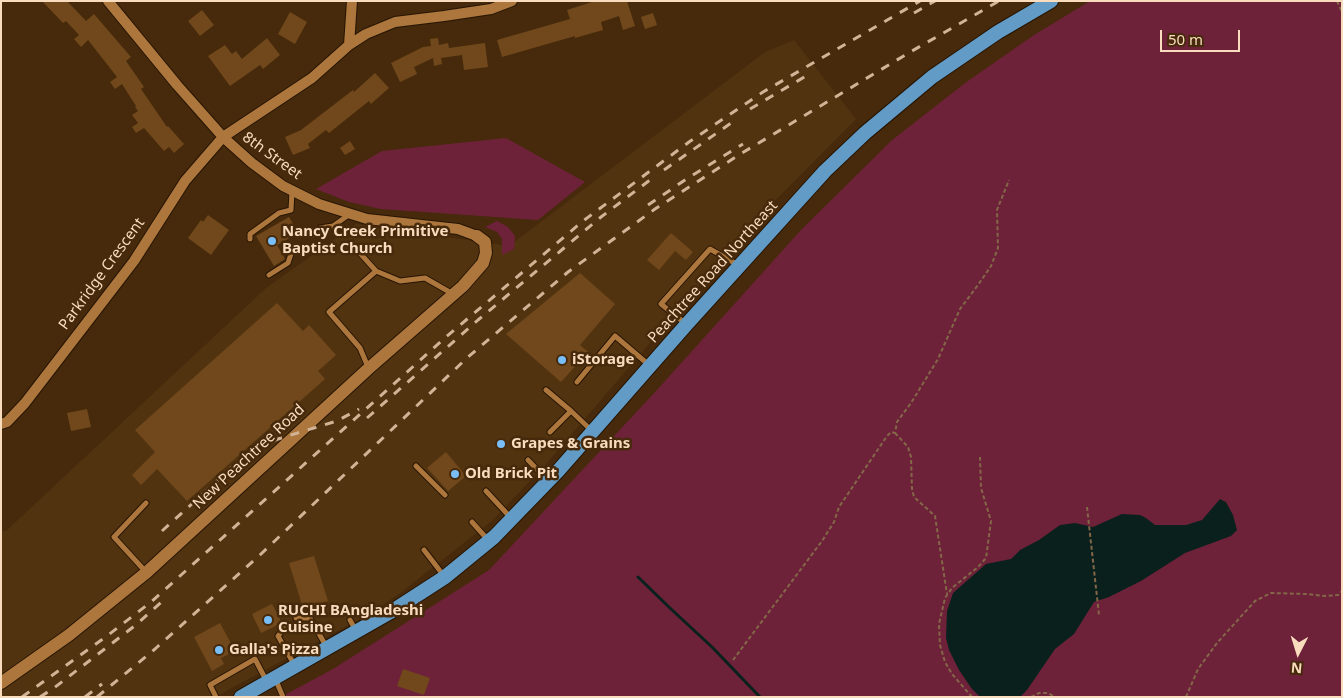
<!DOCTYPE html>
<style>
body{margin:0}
#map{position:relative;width:1343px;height:698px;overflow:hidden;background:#462a0b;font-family:"Noto Sans",sans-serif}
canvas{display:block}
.frame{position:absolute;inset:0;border:2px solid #f9dbbe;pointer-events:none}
.north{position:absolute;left:1273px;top:628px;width:50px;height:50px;-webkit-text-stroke:4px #462a0b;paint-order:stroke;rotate:185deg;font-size:14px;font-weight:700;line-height:20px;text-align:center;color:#f9dbbe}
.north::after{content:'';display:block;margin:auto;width:18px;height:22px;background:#f9dbbe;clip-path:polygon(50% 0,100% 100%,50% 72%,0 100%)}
.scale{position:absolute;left:1160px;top:30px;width:80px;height:22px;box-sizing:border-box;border:2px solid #f9dbbe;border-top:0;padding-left:6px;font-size:15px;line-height:18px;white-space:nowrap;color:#f9dbbe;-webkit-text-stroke:4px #462a0b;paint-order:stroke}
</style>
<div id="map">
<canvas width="1343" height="698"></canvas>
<div class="frame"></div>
<div class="north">N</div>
<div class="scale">50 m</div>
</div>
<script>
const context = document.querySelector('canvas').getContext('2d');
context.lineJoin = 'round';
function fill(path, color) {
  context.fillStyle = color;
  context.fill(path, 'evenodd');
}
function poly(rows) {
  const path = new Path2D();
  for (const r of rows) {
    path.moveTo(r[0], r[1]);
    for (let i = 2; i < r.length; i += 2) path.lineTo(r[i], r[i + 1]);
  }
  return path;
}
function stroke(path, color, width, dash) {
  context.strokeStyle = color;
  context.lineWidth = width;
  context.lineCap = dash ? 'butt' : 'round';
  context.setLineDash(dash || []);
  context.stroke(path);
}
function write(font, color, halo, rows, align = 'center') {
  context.font = font + ' "Noto Sans",sans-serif';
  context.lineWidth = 5;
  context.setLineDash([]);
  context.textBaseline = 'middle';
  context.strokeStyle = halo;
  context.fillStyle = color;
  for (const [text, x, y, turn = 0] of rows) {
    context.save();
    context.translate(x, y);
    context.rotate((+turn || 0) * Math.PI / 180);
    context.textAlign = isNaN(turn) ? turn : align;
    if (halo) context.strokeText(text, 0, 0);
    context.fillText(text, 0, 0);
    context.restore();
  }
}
const built = poly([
 [794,40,856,119,753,223,546,464,493,520,399,594,369,614,215,697,1,697,1,531,6,531,266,288,356,224,509,246,765,52]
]);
const green = poly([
 [1090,1,1342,1,1342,697,281,697,333,669,489,570,656,391,801,230,891,141,965,83,1034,35],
 [506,138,585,182,538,220,381,209,349,202,316,189,382,151],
 [497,221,508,227,515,236,514,249,502,255,502,239,497,232,485,227]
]);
const water = poly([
 [1220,499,1226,502,1233,515,1237,530,1231,536,1185,553,1141,581,1109,597,1094,602,1074,634,1055,649,1027,690,1020,697,980,697,972,689,959,670,949,650,946,638,947,611,953,593,986,564,1011,559,1020,550,1039,540,1060,525,1075,523,1093,527,1122,514,1140,515,1146,518,1155,525,1186,525,1202,520]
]);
const stream = poly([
 [638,577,671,609,712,647,760,697]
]);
const building = poly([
 [42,1,67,1,86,21,94,14,131,57,126,61,144,87,141,89,167,127,168,126,184,144,174,153,169,147,164,151,144,128,136,133,132,127,138,123,132,115,138,111,135,107,136,106,122,84,115,89,110,82,117,77,88,40,81,47,74,39,79,35,66,21,63,23],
 [595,1,627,1,635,26,623,30,619,16,601,22,603,30,575,38,575,36,502,57,497,40,570,19,567,10],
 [202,10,214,25,200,36,188,21],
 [290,12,307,22,295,44,278,34],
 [653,13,657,25,645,29,641,17],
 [267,38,280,55,263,69,260,65,230,86,208,56,225,45,232,54,236,51,242,59],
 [438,38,439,45,448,43,449,48,485,43,488,67,464,70,462,55,441,58,442,64,434,66,433,58,414,67,417,74,400,82,391,63,423,47,431,46,430,39],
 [375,73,389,88,371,104,369,101,329,133,326,130,308,144,310,148,293,155,285,137,301,130,353,90,354,92],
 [350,141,355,149,345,155,340,148],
 [208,215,229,230,211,255,188,238,201,220,203,222],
 [289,217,299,233,277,245,285,259,274,266,256,236],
 [671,233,693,252,686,260,675,251,659,270,647,260],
 [580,273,615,304,580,345,588,352,561,382,506,334],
 [277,303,303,331,309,325,336,355,318,371,325,379,187,501,157,469,141,485,132,475,155,452,135,430],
 [87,409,91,427,71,431,67,413],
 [446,452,466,476,448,491,427,468],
 [314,556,328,601,303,608,289,563],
 [272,604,282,623,261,633,252,614],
 [220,623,235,651,221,658,224,664,212,671,194,637],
 [403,669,430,678,424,695,397,686]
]);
const path = poly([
 [1337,1,1342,12],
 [895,433,908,447,911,457,912,489,914,497,935,516,947,594],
 [1087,507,1099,615],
 [733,660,822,541,834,522,839,507,887,436,891,432,895,433,897,422,911,403,938,359,960,309,978,285,991,266,998,248,997,210,1009,180],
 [972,697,952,674,945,662,940,645,939,624,945,598,952,588,978,567,986,558,991,521,981,488,980,457],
 [1031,697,1039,693,1047,693,1056,697],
 [1186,697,1198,669,1217,643,1255,601,1271,593,1307,594,1324,596,1338,595,1342,591]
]);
const service = poly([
 [320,228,333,226,350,214],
 [250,239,250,234,279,213,291,210,292,191],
 [358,251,376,271,329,312,360,348,368,367],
 [376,271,400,281,425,278,453,294],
 [269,275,288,263,292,251],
 [686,324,661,304,710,249,738,265],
 [577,382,615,336,649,365],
 [546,390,571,411],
 [550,432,571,411,591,430],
 [528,460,548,481],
 [416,466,445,495],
 [486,491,511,518],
 [146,503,114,537,146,572],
 [472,522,489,541],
 [424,550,444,576],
 [296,618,310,618,326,646],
 [350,620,356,631],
 [287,625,278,636,295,666],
 [275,678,283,697],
 [216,697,210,685,255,659,267,682]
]);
const minor = poly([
 [108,1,177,85,223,137,252,163,283,186,319,204,367,219,458,229,477,236],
 [349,45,352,1],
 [1,424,7,422,25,403,134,261,185,181,223,137,312,78,349,45,366,34,395,22,444,16,491,9,512,1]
]);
const tertiary = poly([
 [1,683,69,635,147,572,368,369,463,286,483,263,486,253,485,242,477,236]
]);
const trunk = poly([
 [241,697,394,610,445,577,494,537,558,471,686,325,825,171,865,133,932,77,998,32,1051,1]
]);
const rail = poly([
 [914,13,935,1],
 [750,109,806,76],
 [664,170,734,121],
 [648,205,685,180,743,144],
 [367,418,478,320,601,217,650,180],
 [162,531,238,462,254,451,278,439,337,421,359,409],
 [22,697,107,636,151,602,446,337,583,221,689,142,763,92,920,1],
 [40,697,54,688,137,624,166,598],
 [85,697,102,684],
 [97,697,155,649,261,554,468,357,568,272,655,209,742,153,912,51,999,1]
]);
const markers = [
 [272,241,5,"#7abef8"],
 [562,360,5,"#7abef8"],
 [501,444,5,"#7abef8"],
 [455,474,5,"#7abef8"],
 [268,620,5,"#7abef8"],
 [219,650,5,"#7abef8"]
];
const streetNames = [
 ["8th Street",272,156,36],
 ["Peachtree Road Northeast",713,272,-48],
 ["Parkridge Crescent",102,274,-54],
 ["New Peachtree Road",249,457,-43]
];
const poiNames = [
 ["Nancy Creek Primitive",282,232],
 ["Baptist Church",282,249],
 ["iStorage",572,360],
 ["Grapes & Grains",511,444],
 ["Old Brick Pit",465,474],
 ["RUCHI BAngladeshi",278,611],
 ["Cuisine",278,628],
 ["Galla's Pizza",229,650]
];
fill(built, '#523310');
fill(green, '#6e2239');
fill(water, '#09201d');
stroke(stream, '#09201d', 3);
fill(building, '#70481b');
stroke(service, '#261504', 7);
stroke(minor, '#261504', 12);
stroke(tertiary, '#261504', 14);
stroke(trunk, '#261504', 16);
stroke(path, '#836748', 2, [4, 2.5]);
stroke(service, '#ac763c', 5);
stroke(minor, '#ac763c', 10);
stroke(tertiary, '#ac763c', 12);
stroke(trunk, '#629cc6', 14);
stroke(rail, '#d1b396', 3, [9, 9]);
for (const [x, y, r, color] of markers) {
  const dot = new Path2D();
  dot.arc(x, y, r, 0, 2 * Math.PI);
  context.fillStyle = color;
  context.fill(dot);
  stroke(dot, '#462a0b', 2);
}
write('15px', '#f9dbbe', '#462a0b', streetNames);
write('bold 15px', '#f9dbbe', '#462a0b', poiNames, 'left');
</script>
